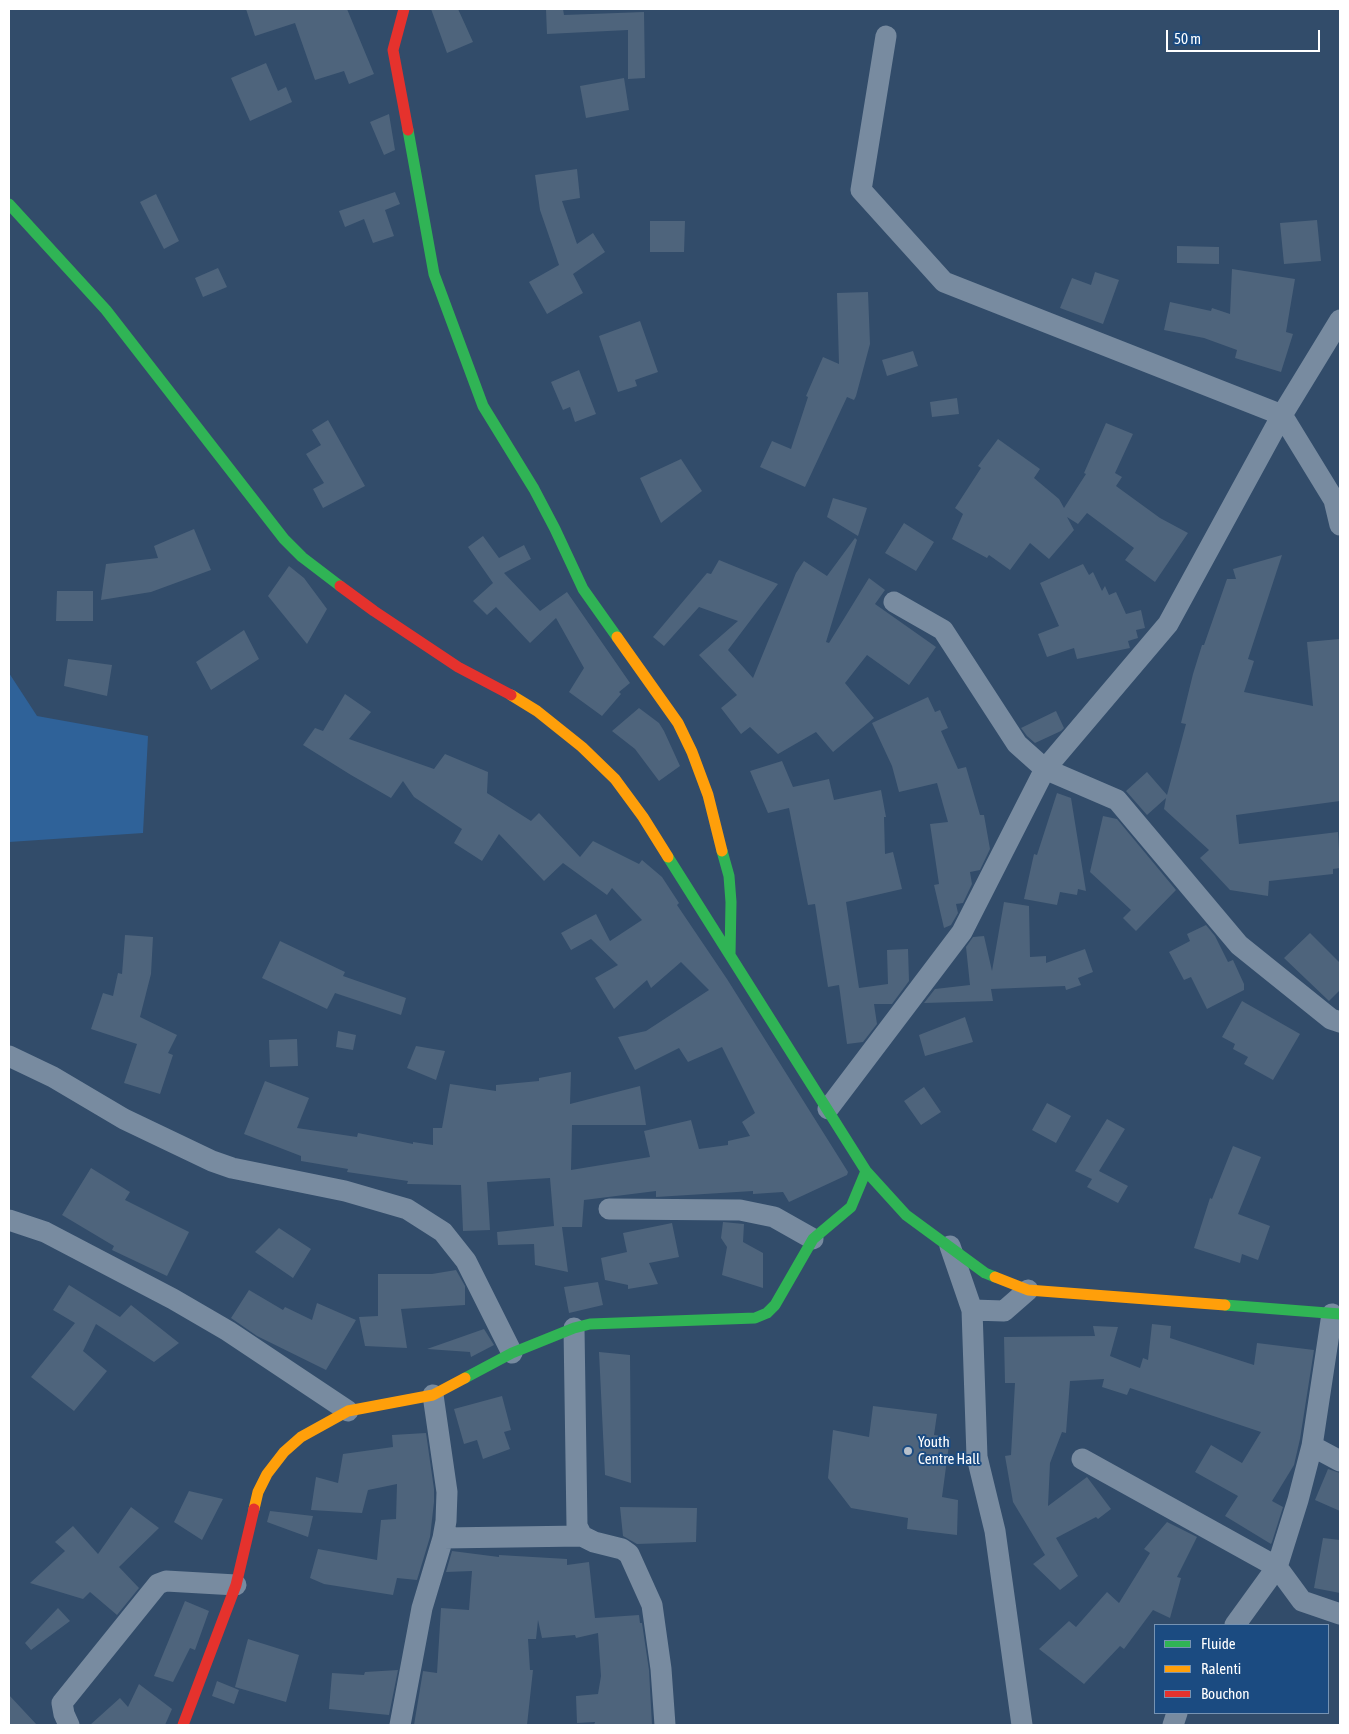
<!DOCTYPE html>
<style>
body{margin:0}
#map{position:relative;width:1349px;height:1734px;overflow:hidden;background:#324c6a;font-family:"Asap Condensed",sans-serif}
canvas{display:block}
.frame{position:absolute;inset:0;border:10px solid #fff;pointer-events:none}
.legend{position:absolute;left:1154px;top:1624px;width:175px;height:90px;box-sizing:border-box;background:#1b4b81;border:1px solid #7693b3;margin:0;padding:6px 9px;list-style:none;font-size:15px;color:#fff}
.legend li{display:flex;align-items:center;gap:10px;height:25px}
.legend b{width:25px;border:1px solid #7693b3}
.scale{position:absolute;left:1166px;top:30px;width:154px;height:22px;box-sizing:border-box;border:2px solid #fff;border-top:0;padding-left:6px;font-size:15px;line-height:18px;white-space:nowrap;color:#fff;-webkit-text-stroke:4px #1b4b81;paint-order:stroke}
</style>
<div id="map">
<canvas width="1349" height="1734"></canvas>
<div class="frame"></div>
<ul class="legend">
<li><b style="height:6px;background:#30b455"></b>Fluide</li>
<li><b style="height:6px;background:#ff9f0a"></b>Ralenti</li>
<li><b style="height:6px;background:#e5322d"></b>Bouchon</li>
</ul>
<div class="scale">50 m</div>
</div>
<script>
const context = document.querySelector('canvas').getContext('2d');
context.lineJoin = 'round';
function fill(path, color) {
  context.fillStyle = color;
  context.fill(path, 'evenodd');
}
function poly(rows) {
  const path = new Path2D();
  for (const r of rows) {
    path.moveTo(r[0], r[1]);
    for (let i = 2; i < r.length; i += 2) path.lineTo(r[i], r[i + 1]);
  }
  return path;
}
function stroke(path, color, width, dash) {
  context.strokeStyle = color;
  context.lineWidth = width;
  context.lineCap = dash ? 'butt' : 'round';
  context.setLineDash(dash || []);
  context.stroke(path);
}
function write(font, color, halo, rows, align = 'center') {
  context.font = font + ' "Asap Condensed",sans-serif';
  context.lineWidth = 4;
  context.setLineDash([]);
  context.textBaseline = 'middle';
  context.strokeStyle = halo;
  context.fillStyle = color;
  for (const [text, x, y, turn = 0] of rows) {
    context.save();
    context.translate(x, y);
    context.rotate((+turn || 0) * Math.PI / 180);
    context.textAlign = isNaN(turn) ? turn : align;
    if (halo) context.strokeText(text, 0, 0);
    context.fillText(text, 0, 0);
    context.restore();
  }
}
const green = poly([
 [9,673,37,716,148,736,143,833,9,842]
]);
const building = poly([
 [246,9,347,9,374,74,349,84,344,71,315,80,295,23,255,36],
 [431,9,458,9,473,42,447,53],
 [546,9,563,9,564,15,644,12,645,78,628,79,628,30,547,34],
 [266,63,278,91,286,87,292,102,250,121,231,78],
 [624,78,629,110,586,118,580,86],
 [389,114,395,150,384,155,370,122],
 [577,169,580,198,562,201,577,244,593,233,605,252,573,274,583,293,547,314,529,282,559,265,540,210,535,175],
 [395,192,400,204,385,210,394,236,373,243,364,219,345,227,339,211],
 [156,194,179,241,164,249,140,202],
 [1317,220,1321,261,1284,264,1280,223],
 [650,221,685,221,684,252,650,252],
 [1177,246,1219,247,1219,264,1177,263],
 [218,268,227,287,203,297,195,278],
 [1232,269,1295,279,1286,332,1293,334,1281,372,1235,358,1237,350,1204,338,1164,330,1170,302,1211,311,1212,308,1230,314],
 [1095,272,1119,280,1103,324,1060,308,1072,278,1091,285],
 [868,292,870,344,856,396,854,400,847,397,805,487,760,467,772,441,791,449,808,397,806,396,823,357,839,364,837,293],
 [640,321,658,372,635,380,637,386,618,392,599,336],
 [913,351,918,366,887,376,882,360],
 [579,370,596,414,575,422,570,407,563,410,551,382],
 [957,398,959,414,932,417,930,402],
 [328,420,365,486,323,508,313,489,324,483,306,454,321,445,312,430],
 [1106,423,1133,434,1115,473,1122,477,1116,486,1160,518,1188,533,1155,582,1125,560,1134,548,1087,513,1078,524,1067,517,1074,530,1049,559,1030,543,1010,570,989,555,987,558,952,539,963,514,955,508,981,468,978,466,998,439,1040,469,1034,478,1059,499,1064,508,1086,474,1084,473],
 [681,459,702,491,661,523,640,478],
 [833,498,867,508,858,536,827,517],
 [904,523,934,542,916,571,885,553],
 [194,529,211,570,151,592,101,600,106,564,158,558,154,546],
 [483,536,499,558,524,545,531,559,504,573,540,611,567,592,630,683,619,692,621,694,602,716,569,692,584,668,556,618,530,643,496,607,487,615,473,601,493,583,468,547],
 [855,538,857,540,826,642,829,643,869,578,885,590,875,604,936,647,909,685,867,655,845,683,874,718,833,752,816,732,778,754,750,727,741,734,721,708,737,695,699,655,738,621,699,607,664,646,653,637,707,573,711,574,719,560,778,584,728,650,753,678,796,573,804,561,827,576],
 [1282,555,1248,659,1254,661,1244,692,1313,706,1307,642,1339,639,1340,801,1236,815,1239,844,1338,832,1340,868,1333,869,1333,874,1269,881,1268,896,1230,890,1200,858,1209,850,1164,809,1166,798,1147,815,1126,791,1147,772,1167,795,1186,724,1181,723,1193,674,1202,645,1204,645,1227,579,1236,579,1233,569],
 [1083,564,1089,575,1093,572,1102,591,1105,586,1109,595,1116,592,1126,614,1141,610,1145,628,1136,630,1138,638,1128,641,1130,648,1077,659,1074,648,1047,657,1038,634,1059,626,1040,583],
 [289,566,304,578,327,609,307,644,268,596],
 [57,591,93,591,93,621,56,621],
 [244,630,259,659,211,690,196,662],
 [68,659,112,665,107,696,64,686],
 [345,694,371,712,349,739,434,769,445,754,488,772,487,793,531,821,539,813,580,857,593,841,639,864,642,860,662,877,679,903,677,905,727,979,848,1172,847,1175,789,1202,783,1192,753,1194,753,1191,656,1197,656,1191,584,1200,582,1227,562,1227,568,1272,535,1265,534,1244,498,1245,497,1232,554,1226,550,1178,487,1182,490,1230,463,1231,461,1185,407,1184,408,1181,347,1172,348,1169,301,1161,301,1156,244,1134,265,1081,309,1098,297,1128,357,1137,358,1133,413,1144,413,1142,433,1145,433,1128,442,1128,450,1084,496,1091,496,1085,539,1081,539,1078,571,1072,570,1104,640,1086,646,1125,572,1125,571,1170,650,1157,644,1131,691,1120,699,1149,728,1145,728,1141,750,1136,742,1122,755,1113,722,1047,688,1062,679,1048,635,1070,618,1037,646,1031,709,990,681,962,651,988,647,980,614,1009,595,978,618,965,591,939,571,950,561,933,596,914,610,941,642,920,612,888,607,895,563,863,544,881,499,834,482,861,454,843,462,829,414,797,403,781,391,798,351,775,303,745,315,728,323,731],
 [928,697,935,712,940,710,948,728,941,731,958,769,966,767,980,815,984,815,990,849,980,870,970,872,972,884,963,903,956,904,958,913,951,925,944,928,934,885,939,884,930,824,948,822,937,783,899,792,892,766,872,723],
 [639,708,659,723,664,731,680,766,659,781,635,749,612,731],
 [1056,711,1064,728,1061,731,1035,743,1027,736,1021,728],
 [782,761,793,787,829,779,834,800,881,790,886,817,884,817,885,854,893,852,902,889,846,902,859,988,888,984,887,950,908,949,909,981,892,1004,874,1004,877,1024,863,1042,847,1044,839,985,828,987,815,904,808,905,789,808,768,813,750,771],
 [1057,793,1071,798,1086,891,1078,889,1077,895,1060,892,1057,905,1024,899,1034,854,1037,855],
 [1103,816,1117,819,1176,890,1136,931,1123,918,1131,910,1090,872],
 [1004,902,1029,906,1030,957,1046,956,1046,963,1085,949,1093,972,1078,978,1081,985,1066,990,1065,986,991,989,993,1001,924,1003,935,989,970,985,966,947,973,937,984,936,992,971],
 [1206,925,1215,936,1228,962,1233,960,1244,984,1244,990,1207,1009,1191,977,1184,980,1169,952,1190,941,1187,934],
 [1310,933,1340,963,1340,990,1329,1001,1284,958],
 [125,935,153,937,151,974,140,1017,177,1035,168,1053,173,1055,160,1094,124,1083,137,1044,91,1029,103,993,113,996,118,973,122,974],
 [280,941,345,972,343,976,406,998,401,1015,335,993,327,1009,262,978],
 [1242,1001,1300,1034,1273,1080,1244,1064,1248,1057,1233,1049,1235,1044,1222,1037],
 [965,1017,973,1042,925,1056,919,1035],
 [338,1031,356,1035,353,1050,336,1047],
 [297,1039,298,1066,270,1067,269,1040],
 [416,1046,445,1051,436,1080,407,1068],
 [924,1087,941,1112,921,1125,904,1101],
 [1047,1103,1071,1116,1056,1143,1032,1130],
 [1107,1119,1125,1129,1099,1171,1128,1186,1118,1203,1087,1187,1092,1179,1075,1171],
 [1233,1146,1261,1157,1238,1214,1270,1226,1258,1260,1242,1254,1240,1263,1194,1248,1210,1198,1212,1199],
 [91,1168,130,1192,125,1200,189,1232,167,1276,112,1250,114,1246,62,1215],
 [723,1222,744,1224,743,1242,763,1253,763,1288,722,1275,727,1247,721,1238],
 [672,1223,679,1257,649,1263,658,1284,628,1289,628,1285,605,1280,601,1258,627,1252,623,1233],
 [279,1228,311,1249,293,1278,255,1252],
 [456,1270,465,1286,465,1305,401,1309,407,1348,365,1346,359,1317,378,1316,378,1274,432,1274],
 [598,1282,603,1305,569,1313,564,1287],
 [69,1285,120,1317,131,1305,179,1343,154,1362,96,1324,83,1351,107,1371,74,1411,31,1377,75,1323,53,1310],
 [249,1290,283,1310,285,1307,312,1320,317,1303,356,1320,326,1370,257,1336,231,1318],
 [1152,1324,1171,1326,1170,1338,1254,1365,1257,1343,1314,1350,1300,1439,1294,1465,1272,1501,1283,1507,1272,1542,1271,1544,1225,1516,1238,1496,1195,1472,1211,1445,1242,1463,1261,1432,1130,1388,1127,1395,1102,1387,1104,1379,1070,1381,1066,1433,1062,1432,1050,1463,1048,1506,1087,1477,1111,1509,1098,1519,1096,1517,1056,1538,1078,1576,1060,1590,1033,1564,1045,1555,1013,1502,1005,1456,1011,1455,1015,1383,1005,1383,1004,1337,1095,1336,1093,1326,1118,1327,1110,1356,1140,1368,1143,1358,1148,1360],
 [484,1329,494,1345,471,1357,470,1352,427,1349],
 [599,1352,630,1355,631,1483,605,1475],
 [502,1396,511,1430,504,1432,510,1449,483,1459,477,1440,464,1444,454,1409],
 [873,1406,937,1414,934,1435,950,1437,942,1497,958,1500,957,1535,907,1529,908,1518,851,1508,828,1478,833,1430,869,1437],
 [426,1433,434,1489,434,1502,430,1537,417,1580,397,1578,393,1595,324,1584,310,1578,318,1549,377,1560,381,1520,396,1519,397,1484,368,1490,362,1513,311,1510,316,1477,338,1483,343,1454,393,1447,392,1435],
 [1328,1469,1340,1473,1340,1511,1315,1500],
 [189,1491,223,1499,202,1540,174,1522],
 [131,1507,159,1528,119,1567,139,1588,117,1615,90,1592,83,1599,30,1583,65,1551,55,1542,73,1526,98,1554],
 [620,1507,697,1508,696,1542,637,1544,623,1536],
 [270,1511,313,1516,308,1537,267,1522],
 [1167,1522,1197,1537,1177,1577,1181,1578,1170,1618,1153,1610,1124,1649,1120,1646,1084,1684,1039,1649,1069,1621,1076,1627,1107,1592,1119,1603,1150,1553,1144,1549],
 [1323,1538,1340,1540,1340,1593,1314,1588],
 [452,1551,499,1557,499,1555,567,1559,567,1565,589,1562,595,1618,639,1615,640,1623,642,1623,649,1670,652,1725,594,1725,595,1722,577,1723,576,1696,598,1694,601,1676,598,1633,576,1638,575,1635,542,1638,538,1620,536,1639,528,1639,530,1670,533,1670,527,1725,414,1725,423,1671,437,1673,441,1608,469,1610,472,1571,446,1572],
 [185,1601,209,1611,195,1650,190,1648,173,1682,154,1676],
 [58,1608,70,1621,31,1650,25,1643],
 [248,1639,299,1655,286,1702,235,1687],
 [398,1670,389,1715,329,1709,332,1673,364,1675,365,1672],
 [217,1681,239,1690,234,1704,212,1696],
 [139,1684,172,1709,165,1725,90,1725,120,1698,128,1707],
 [9,1695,37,1725,9,1725]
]);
const street = poly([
 [886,36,861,190,944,282,1282,415,1334,500,1340,525],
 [894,602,943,630,1017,744,1045,769,1117,800,1239,945,1331,1019,1340,1022],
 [9,1056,53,1077,124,1119,212,1161,232,1168,345,1191,407,1209,443,1232,466,1261,512,1353],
 [828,1109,962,932,1045,769,1168,624,1282,415,1340,320],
 [609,1209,740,1210,774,1217,813,1239],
 [9,1220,45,1232,173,1299,228,1331,348,1411],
 [950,1246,972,1310,977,1457,995,1531,1022,1725],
 [972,1310,1004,1311,1028,1290],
 [1332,1314,1312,1446,1298,1500,1277,1567,1302,1601,1340,1614],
 [574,1328,577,1526,582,1536],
 [1312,1446,1340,1461],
 [1082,1459,1277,1567,1235,1625],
 [443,1538,582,1536,594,1542,622,1549,629,1554,652,1605,661,1669,665,1725],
 [69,1725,64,1714,62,1703,158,1584,166,1581,236,1585],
 [400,1725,422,1608,443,1538,446,1521,447,1492,433,1395],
 [1173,1725,1177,1713]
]);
const fast = poly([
 [408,130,434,274,483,406,534,489,555,529,583,589,617,637],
 [9,204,106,310,284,539,302,557,340,586],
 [722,851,729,876,731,902,730,955],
 [668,857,866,1171,906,1215,985,1273,995,1277],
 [1225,1305,1340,1314],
 [465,1378,512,1353,574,1328,590,1324,755,1318,767,1313,775,1305,813,1239,851,1207,866,1171]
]);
const slow = poly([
 [617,637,678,723,692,752,708,795,722,851],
 [511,695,537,711,582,747,615,779,643,817,668,857],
 [995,1277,1028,1290,1225,1305],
 [254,1509,258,1492,267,1474,284,1452,301,1437,348,1411,433,1395,465,1378]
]);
const jam = poly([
 [404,9,393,50,408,130],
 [340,586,374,611,458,667,511,695],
 [183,1725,236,1585,254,1509]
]);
const markers = [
 [908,1451,5,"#b7c0cb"]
];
const poiNames = [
 ["Youth",918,1442],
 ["Centre Hall",918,1459]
];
fill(green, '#2f6299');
fill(building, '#4e647c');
stroke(street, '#788ba0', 21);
stroke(fast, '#30b455', 11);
stroke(slow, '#ff9f0a', 11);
stroke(jam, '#e5322d', 11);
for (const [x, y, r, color] of markers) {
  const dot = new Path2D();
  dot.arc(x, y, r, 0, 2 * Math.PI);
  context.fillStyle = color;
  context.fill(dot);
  stroke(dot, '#1b4b81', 2);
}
write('15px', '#fff', '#1b4b81', poiNames, 'left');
</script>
